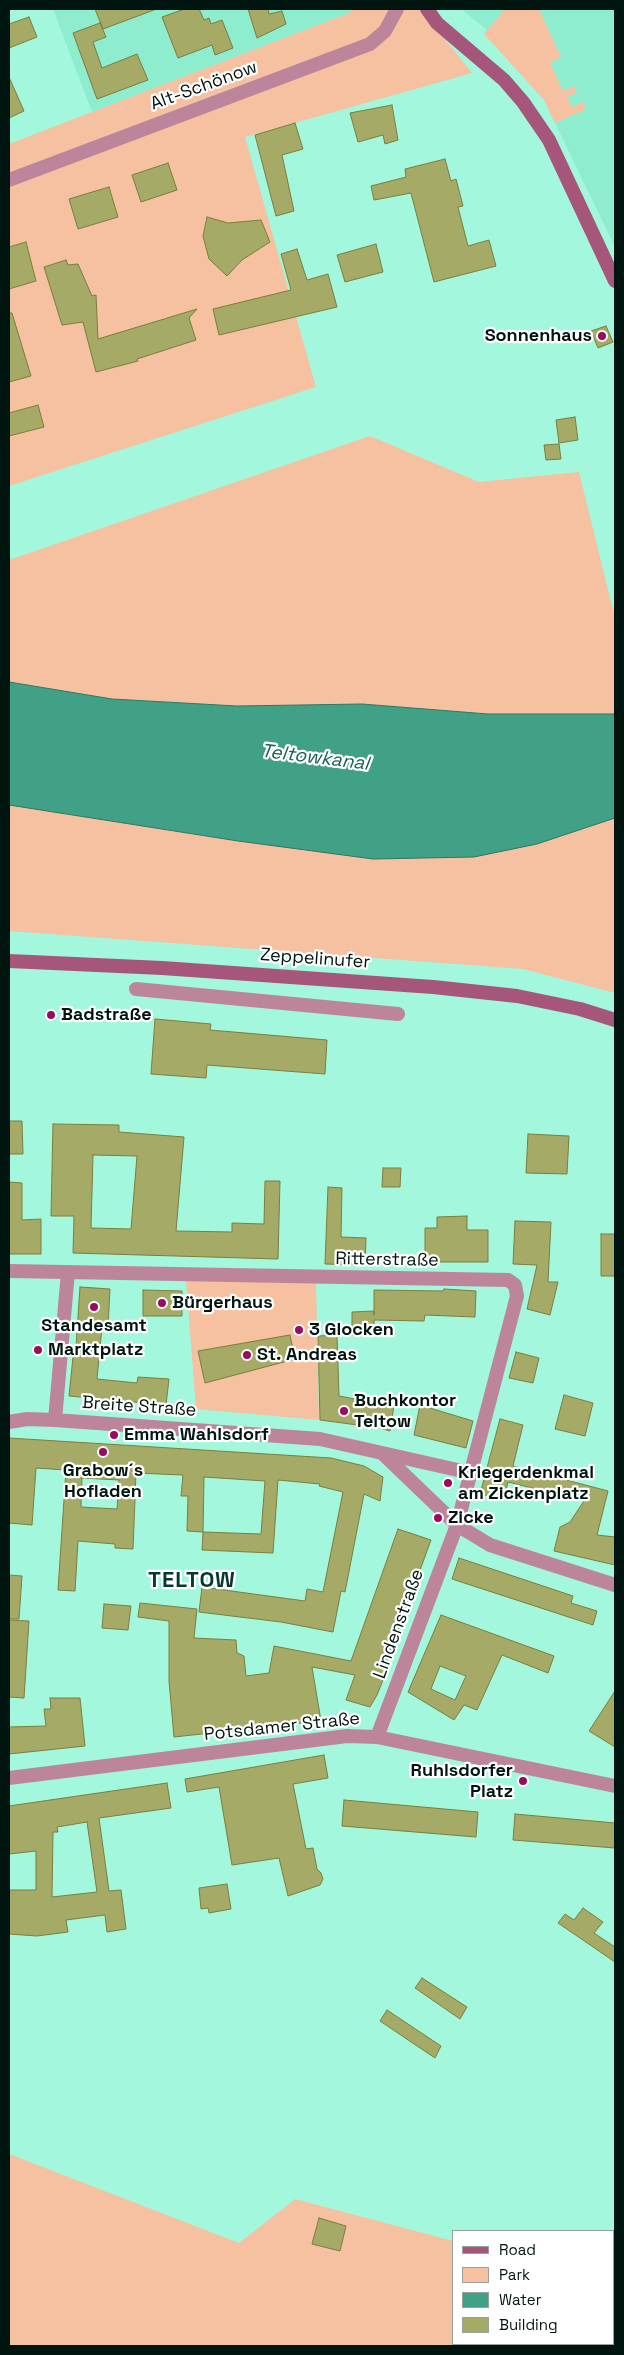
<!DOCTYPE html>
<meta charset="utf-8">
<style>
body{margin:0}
#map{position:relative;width:624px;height:2355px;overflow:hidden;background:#a3f7dc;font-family:"Space Grotesk",sans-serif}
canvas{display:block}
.frame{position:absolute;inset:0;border:10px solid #00150f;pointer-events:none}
.legend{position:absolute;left:452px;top:2230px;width:162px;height:115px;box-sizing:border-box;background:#fff;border:1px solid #99a19f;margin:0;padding:6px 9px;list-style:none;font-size:15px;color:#00150f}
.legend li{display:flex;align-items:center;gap:10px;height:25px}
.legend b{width:25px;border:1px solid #99a19f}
</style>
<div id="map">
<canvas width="624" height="2355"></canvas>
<div class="frame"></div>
<ul class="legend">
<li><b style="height:6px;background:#a5567a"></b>Road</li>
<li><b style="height:14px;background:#f6c1a1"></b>Park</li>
<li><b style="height:14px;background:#40a187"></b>Water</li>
<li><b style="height:14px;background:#a5aa67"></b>Building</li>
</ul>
</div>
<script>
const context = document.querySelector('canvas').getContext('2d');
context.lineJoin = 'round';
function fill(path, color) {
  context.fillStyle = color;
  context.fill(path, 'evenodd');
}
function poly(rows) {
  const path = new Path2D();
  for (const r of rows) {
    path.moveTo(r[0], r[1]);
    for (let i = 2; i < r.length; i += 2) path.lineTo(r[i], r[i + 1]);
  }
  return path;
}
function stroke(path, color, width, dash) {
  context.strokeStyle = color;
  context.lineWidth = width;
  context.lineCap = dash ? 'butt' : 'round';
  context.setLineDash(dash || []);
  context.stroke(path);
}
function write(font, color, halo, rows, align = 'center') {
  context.font = font + ' "Space Grotesk",sans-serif';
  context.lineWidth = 4.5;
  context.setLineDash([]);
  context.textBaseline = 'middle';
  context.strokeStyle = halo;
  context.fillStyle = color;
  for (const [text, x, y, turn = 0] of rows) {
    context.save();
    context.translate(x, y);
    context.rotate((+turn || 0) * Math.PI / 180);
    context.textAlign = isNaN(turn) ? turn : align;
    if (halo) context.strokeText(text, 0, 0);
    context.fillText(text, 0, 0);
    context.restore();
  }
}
const built = poly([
 [53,9,353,9,350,13,92,112],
 [461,9,615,9,615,247,544,100,487,30]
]);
const green = poly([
 [353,9,421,9,472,73,245,137,316,387,9,486,9,144,349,13],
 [505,9,539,9,561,57,550,63,563,91,574,86,577,92,567,97,572,107,583,102,586,109,555,123,544,100,484,34],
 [370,436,479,482,579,472,615,618,615,714,488,714,362,704,237,706,112,699,9,682,9,560],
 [9,805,238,841,537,844,615,818,615,993,523,969,9,931],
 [186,1280,316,1283,319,1420,196,1409],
 [9,2154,239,2243,295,2199,453,2241,453,2344,536,2344,535,2346,9,2346]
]);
const water = poly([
 [9,682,112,699,237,706,362,704,488,714,615,714,615,818,537,844,474,857,373,859,238,841,9,805,9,682]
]);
const building = poly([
 [95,9,153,9,154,10,103,29,95,9],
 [185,9,199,9,204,20,209,18,211,24,222,20,233,48,215,55,212,45,178,58,162,17,185,9],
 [248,9,268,9,269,14,282,11,286,24,257,38,248,9],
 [29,17,37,37,9,48,9,24,29,17],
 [100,23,106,37,93,42,102,68,137,54,148,80,97,99,73,33,100,23],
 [9,77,24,111,9,118,9,77],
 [392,105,398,140,385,144,383,135,358,142,350,113,392,105],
 [295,123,303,149,282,155,294,211,276,216,255,135,295,123],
 [445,159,451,181,456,179,463,206,458,207,468,246,489,240,496,266,434,282,411,193,374,200,371,186,406,177,405,169,445,159],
 [168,163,177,190,141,202,132,175,168,163],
 [109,187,118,217,78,229,69,199,109,187],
 [207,217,228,223,261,220,270,242,242,260,227,276,209,259,203,236,207,217],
 [26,242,36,281,9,289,9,247,26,242],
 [376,244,383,272,345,282,337,255,376,244],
 [297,249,307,280,328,274,337,307,219,335,213,309,291,290,281,254,297,249],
 [66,260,68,265,78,264,92,296,96,295,98,339,197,309,189,318,196,340,137,359,138,361,96,372,83,322,62,325,44,267,66,260],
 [9,313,12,313,31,376,9,382,9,313],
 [606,326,613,342,598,348,591,331,606,326],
 [38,405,44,427,9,436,9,413,38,405],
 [575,417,578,440,559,443,556,420,575,417],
 [559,444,561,459,546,460,544,445,559,444],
 [155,1019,211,1024,210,1030,327,1040,325,1074,207,1065,206,1078,151,1074,155,1019],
 [9,1121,22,1121,23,1154,9,1154,9,1121],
 [53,1124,119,1125,119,1132,184,1137,176,1231,232,1232,232,1223,264,1224,265,1181,280,1181,278,1259,73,1253,74,1216,51,1216,53,1124],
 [93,1155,137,1156,131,1229,91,1228,93,1155],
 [528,1134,569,1136,567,1174,526,1173,528,1134],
 [383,1168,401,1168,400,1187,382,1187,383,1168],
 [9,1182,22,1183,22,1220,41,1219,41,1254,9,1254,9,1182],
 [328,1187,342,1188,341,1237,366,1238,365,1265,325,1264,328,1187],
 [467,1216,467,1230,488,1230,488,1262,425,1262,425,1228,437,1228,437,1217,467,1216],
 [515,1221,551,1222,548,1282,558,1282,550,1315,527,1309,537,1265,513,1264,515,1221],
 [601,1234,615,1234,615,1276,601,1276,601,1234],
 [80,1287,110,1289,108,1327,102,1327,97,1379,137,1383,138,1377,169,1379,166,1405,69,1396,74,1347,76,1347,80,1287],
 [444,1289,476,1291,475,1317,425,1315,424,1321,374,1320,374,1335,352,1335,352,1312,374,1311,374,1315,374,1290,443,1291,444,1289],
 [143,1290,182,1291,182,1316,143,1316,143,1290],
 [290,1335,295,1359,205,1383,198,1351,290,1335],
 [337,1335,339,1396,376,1403,376,1396,395,1399,390,1431,366,1424,365,1426,320,1420,318,1336,337,1335],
 [516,1352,539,1358,533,1383,509,1378,516,1352],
 [564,1395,593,1403,585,1436,555,1429,564,1395],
 [420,1405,473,1421,466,1448,414,1435,420,1405],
 [500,1419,523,1425,513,1466,608,1491,597,1535,615,1537,615,1565,554,1551,560,1527,570,1522,584,1501,508,1482,504,1499,480,1494,500,1419],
 [9,1438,331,1458,364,1466,383,1477,380,1501,364,1494,345,1592,341,1591,333,1632,281,1622,199,1612,202,1587,305,1601,307,1589,323,1592,343,1492,319,1486,320,1484,278,1480,273,1553,202,1550,203,1532,187,1531,188,1496,181,1496,183,1475,136,1473,133,1549,115,1548,115,1544,78,1541,75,1591,58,1590,66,1470,36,1468,32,1525,9,1523,9,1438],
 [204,1477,265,1481,261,1534,203,1532,204,1477],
 [82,1478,119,1480,117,1509,81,1507,82,1478],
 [398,1529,431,1540,384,1669,387,1670,377,1695,370,1707,346,1700,355,1675,312,1667,321,1721,174,1737,169,1681,169,1621,138,1617,140,1603,197,1609,194,1638,236,1640,237,1653,244,1656,246,1676,269,1673,274,1646,351,1661,398,1529],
 [459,1558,573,1596,571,1603,597,1611,593,1625,452,1579,459,1558],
 [9,1575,22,1576,19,1619,9,1619,9,1575],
 [104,1604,131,1606,128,1630,102,1628,104,1604],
 [441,1615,554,1656,548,1673,502,1655,477,1710,464,1705,454,1720,408,1692,441,1615],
 [440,1666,466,1676,455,1700,431,1689,440,1666],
 [9,1620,29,1621,24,1698,9,1697,9,1620],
 [615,1691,615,1747,589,1731,615,1691],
 [50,1698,80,1698,85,1746,9,1754,9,1727,46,1726,44,1709,51,1709,50,1698],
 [324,1755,328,1778,293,1784,306,1849,313,1848,317,1869,321,1873,323,1879,320,1885,288,1896,279,1858,232,1865,219,1787,187,1792,185,1779,324,1755],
 [167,1783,171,1808,99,1818,109,1891,121,1890,126,1929,107,1932,105,1915,66,1920,68,1932,37,1936,9,1934,9,1890,36,1890,36,1851,9,1854,9,1806,167,1783],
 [87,1822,97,1892,52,1897,53,1832,58,1832,57,1827,87,1822],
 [344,1800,478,1812,476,1837,342,1826,344,1800],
 [515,1814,615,1823,615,1848,513,1840,515,1814],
 [227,1884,231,1909,209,1913,208,1908,201,1909,199,1888,227,1884],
 [583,1908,603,1922,594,1933,615,1947,615,1962,558,1923,565,1914,574,1920,583,1908],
 [422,1978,467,2007,460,2019,415,1988,422,1978],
 [387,2010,441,2046,435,2058,380,2021,387,2010],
 [319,2218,346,2226,340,2251,312,2244,319,2218]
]);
const minor = poly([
 [9,180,370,44,385,31,397,9],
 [136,989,398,1014],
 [9,1271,508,1280,515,1285,517,1296,457,1525,377,1737],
 [55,1420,68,1272],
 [9,1422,27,1419,55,1420,320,1439,471,1473],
 [384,1455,457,1525,490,1545,615,1585]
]);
const tertiary = poly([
 [9,1778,347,1736,377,1737,615,1786]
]);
const secondary = poly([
 [427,9,437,23,504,80,523,102,549,140,615,281],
 [9,961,162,968,433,987,517,996,580,1009,615,1020]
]);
const markers = [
 [602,336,5,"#980b5f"],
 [51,1015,5,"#980b5f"],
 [162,1303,5,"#980b5f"],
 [94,1307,5,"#980b5f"],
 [299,1330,5,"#980b5f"],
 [38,1350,5,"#980b5f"],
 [247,1355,5,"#980b5f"],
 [344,1411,5,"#980b5f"],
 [114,1435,5,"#980b5f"],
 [103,1452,5,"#980b5f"],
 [448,1483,5,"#980b5f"],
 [438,1518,5,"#980b5f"],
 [523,1781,5,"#980b5f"]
];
const streetNames = [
 ["Alt-Schönow",204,86,-20],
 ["Zeppelinufer",315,959,4],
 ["Ritterstraße",387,1260,1],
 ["Breite Straße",139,1407,4],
 ["Lindenstraße",399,1624,-70],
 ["Potsdamer Straße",282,1727,-6]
];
const poiNames = [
 ["Sonnenhaus",592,336,"right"],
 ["Badstraße",61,1015],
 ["Bürgerhaus",172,1303],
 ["Standesamt",94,1326,"center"],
 ["3 Glocken",309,1330],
 ["Marktplatz",48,1350],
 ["St. Andreas",257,1355],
 ["Buchkontor",354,1401],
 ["Teltow",354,1422],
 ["Emma Wahlsdorf",124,1435],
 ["Grabow´s",103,1471,"center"],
 ["Hofladen",103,1492,"center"],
 ["Kriegerdenkmal",458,1473],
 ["am Zickenplatz",458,1494],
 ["Zicke",448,1518],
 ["Ruhlsdorfer",513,1771,"right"],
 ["Platz",513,1792,"right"]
];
const waterNames = [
 ["Teltowkanal",315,758,7]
];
const districtNames = [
 ["TELTOW",192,1581]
];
fill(built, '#8eeccf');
fill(green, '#f6c1a1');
fill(water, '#40a187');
stroke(water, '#2d7763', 1);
fill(building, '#a5aa67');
stroke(building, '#7a7e3c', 1);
stroke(minor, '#bd859c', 14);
stroke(tertiary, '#bd859c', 14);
stroke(secondary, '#a5567a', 14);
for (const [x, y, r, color] of markers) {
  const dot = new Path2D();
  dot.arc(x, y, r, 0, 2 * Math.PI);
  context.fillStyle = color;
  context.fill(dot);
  stroke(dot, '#fff', 2);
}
write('18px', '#00150f', '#fff', streetNames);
write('bold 18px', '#00150f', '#fff', poiNames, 'left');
write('italic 19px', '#166250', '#fff', waterNames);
context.letterSpacing = '1px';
write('bold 22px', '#08372c', '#fff', districtNames);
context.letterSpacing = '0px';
</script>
